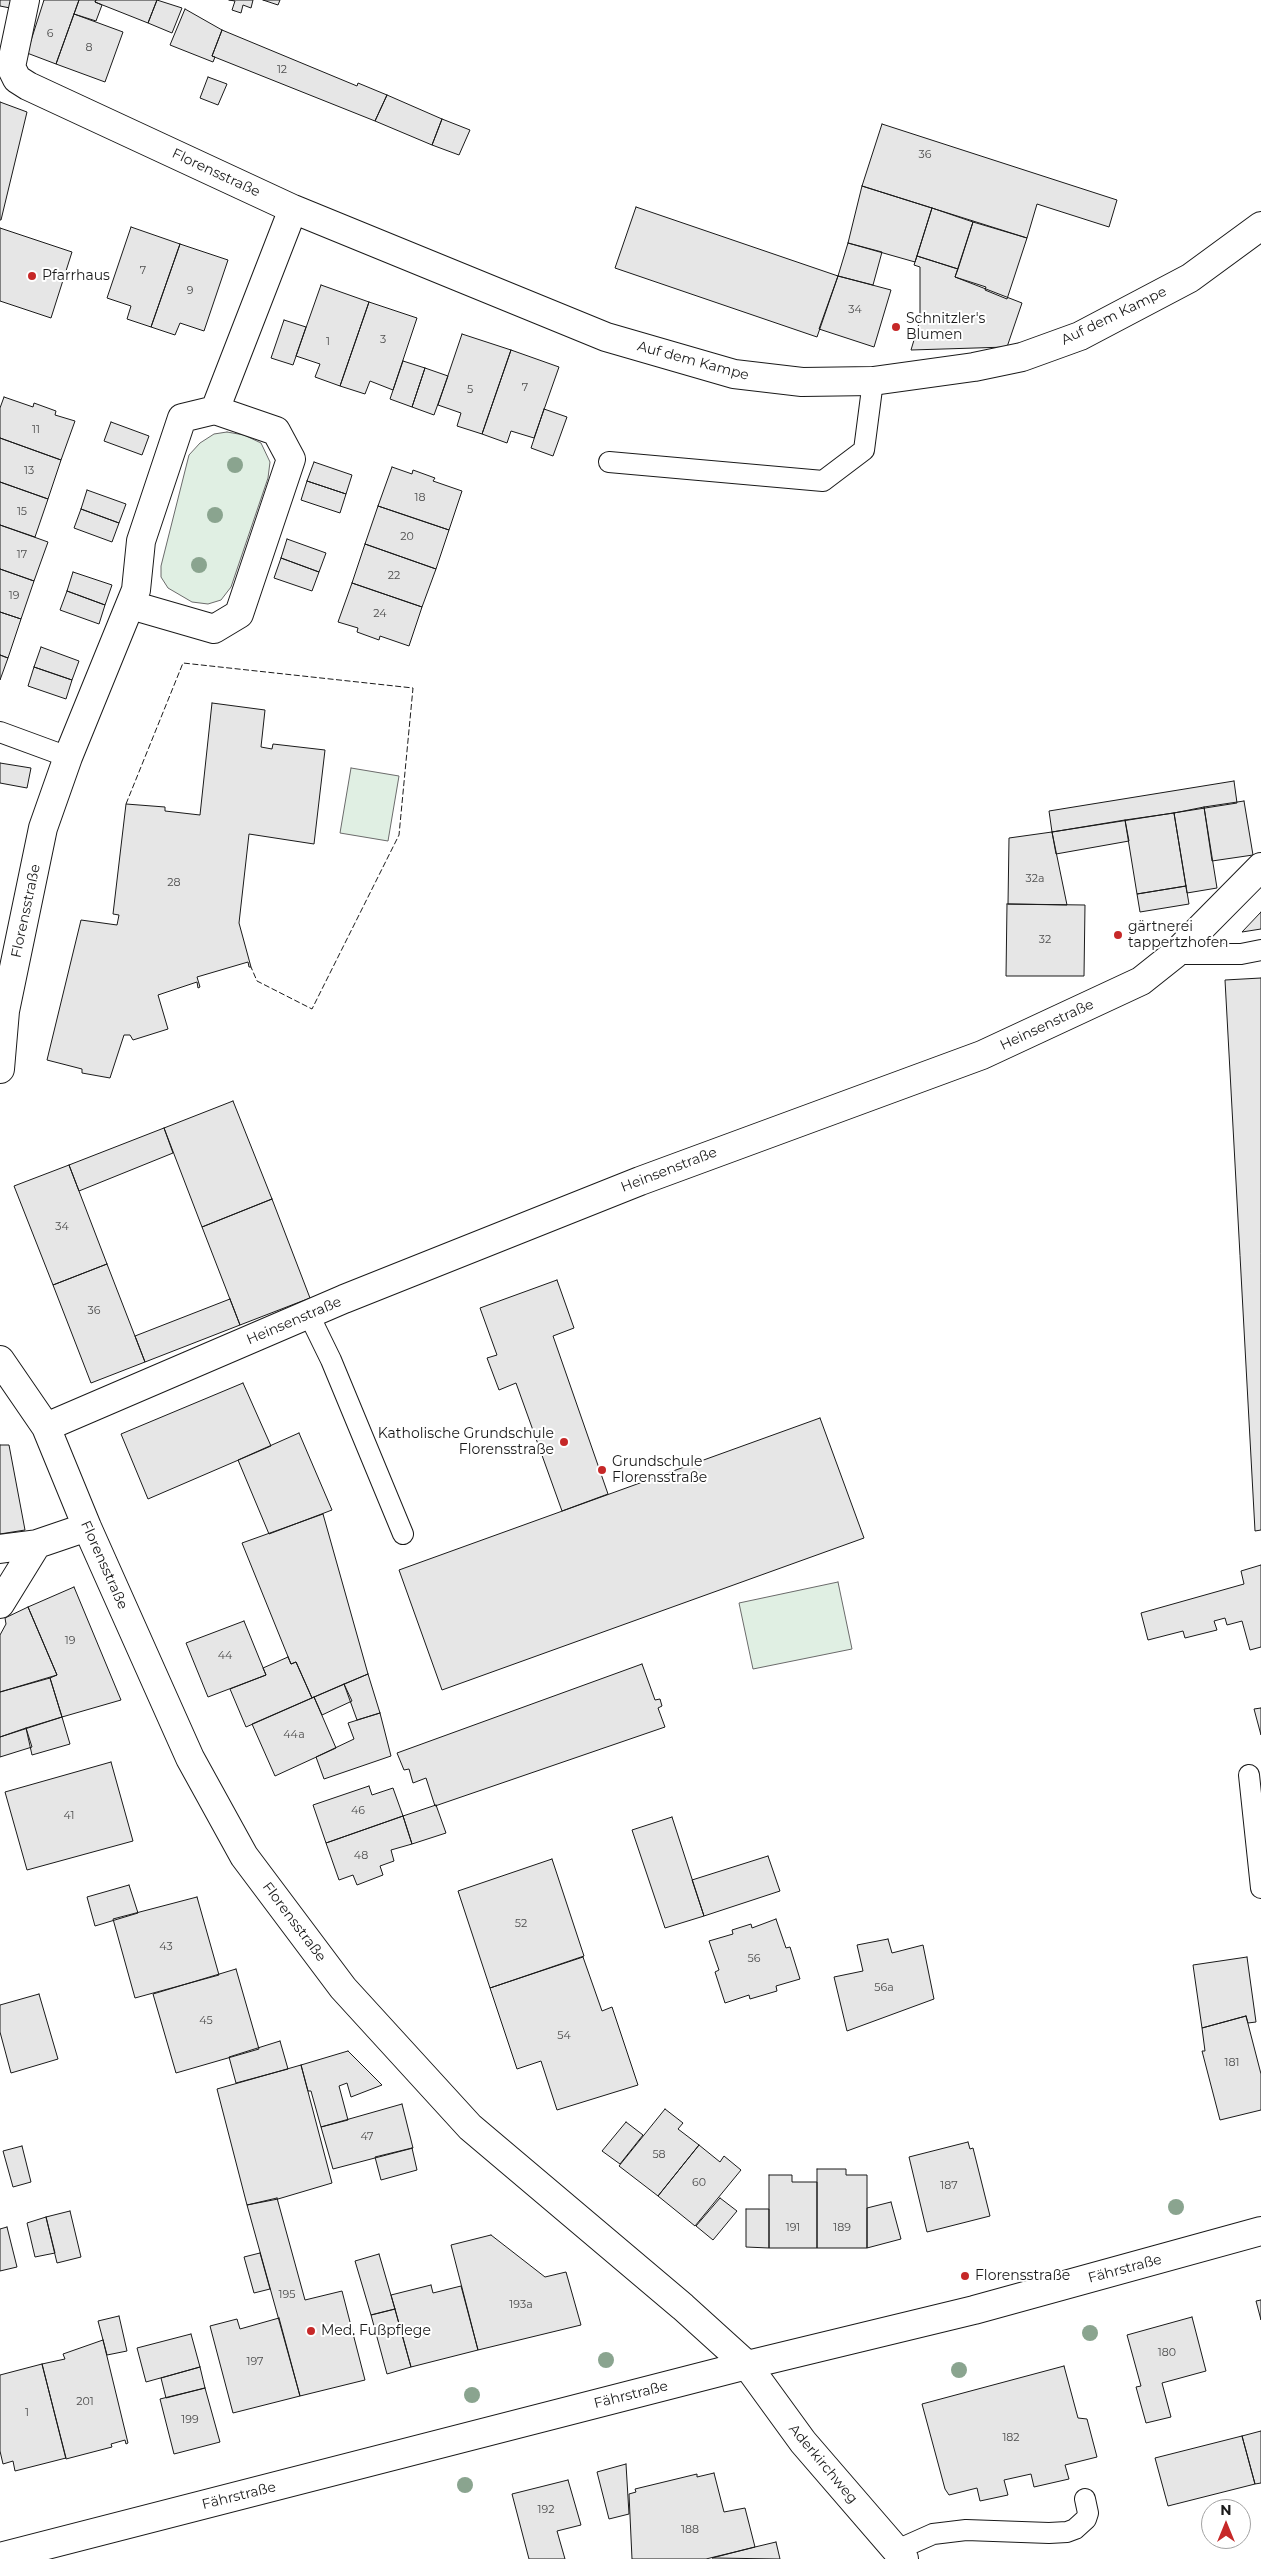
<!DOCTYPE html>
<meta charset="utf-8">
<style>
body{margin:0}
#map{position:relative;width:1261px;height:2559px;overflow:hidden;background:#fff;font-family:Montserrat,sans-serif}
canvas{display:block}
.north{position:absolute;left:1201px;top:2499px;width:50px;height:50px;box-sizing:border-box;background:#fff;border:1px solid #a3a3a3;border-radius:50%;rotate:0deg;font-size:14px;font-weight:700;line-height:20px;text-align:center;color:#1a1a1a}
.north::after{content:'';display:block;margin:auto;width:18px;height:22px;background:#c62828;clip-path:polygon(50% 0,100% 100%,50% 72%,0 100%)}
</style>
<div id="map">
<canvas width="1261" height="2559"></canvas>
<div class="north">N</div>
</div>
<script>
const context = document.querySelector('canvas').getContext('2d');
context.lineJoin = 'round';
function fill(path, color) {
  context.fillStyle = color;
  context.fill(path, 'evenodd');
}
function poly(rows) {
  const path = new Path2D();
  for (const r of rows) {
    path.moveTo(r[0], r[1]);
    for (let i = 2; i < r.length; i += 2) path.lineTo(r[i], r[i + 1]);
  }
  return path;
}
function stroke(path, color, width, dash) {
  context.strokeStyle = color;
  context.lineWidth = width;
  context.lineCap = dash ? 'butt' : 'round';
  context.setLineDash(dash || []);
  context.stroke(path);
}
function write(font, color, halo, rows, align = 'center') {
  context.font = font + ' Montserrat,sans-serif';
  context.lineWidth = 4;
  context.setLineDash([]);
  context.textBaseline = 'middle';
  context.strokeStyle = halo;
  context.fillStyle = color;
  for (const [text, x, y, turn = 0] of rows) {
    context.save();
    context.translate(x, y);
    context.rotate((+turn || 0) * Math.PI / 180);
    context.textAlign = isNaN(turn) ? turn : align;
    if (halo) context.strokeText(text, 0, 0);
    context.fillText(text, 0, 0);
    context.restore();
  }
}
const green = poly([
 [227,432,244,435,261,443,270,462,268,478,231,587,221,600,208,604,192,602,168,588,161,577,161,566,189,455,200,443,214,434,227,432],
 [351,768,399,776,388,841,340,833,351,768],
 [838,1582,852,1649,753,1669,739,1603,838,1582]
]);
const building = poly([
 [0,0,12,0,10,8,0,6,0,0],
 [44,0,79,0,56,64,27,53,44,0],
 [79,0,96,0,95,2,102,5,96,21,74,14,79,0],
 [96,0,157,0,148,23,95,2,96,0],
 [157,0,182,8,172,33,148,23,157,0],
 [229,0,253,0,251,8,243,5,241,13,232,10,235,1,229,0],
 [263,0,280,0,278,5,263,0],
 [185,9,222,30,212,56,215,57,213,62,170,45,185,9],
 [74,14,123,32,105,82,56,64,74,14],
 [222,30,357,86,358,83,387,95,375,121,212,56,222,30],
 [208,77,227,84,218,105,200,98,208,77],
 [387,95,442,119,432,145,375,121,387,95],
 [0,102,27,112,1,220,0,220,0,102],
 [442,119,470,130,459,155,432,145,442,119],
 [882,124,1117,200,1109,227,1037,204,1027,238,862,186,882,124],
 [862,186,932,208,915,262,848,243,862,186],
 [636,207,838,276,817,337,615,268,636,207],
 [932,208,973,222,958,269,917,256,932,208],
 [973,222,1027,238,1007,299,985,290,986,287,955,277,973,222],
 [131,227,180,244,151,327,127,319,131,306,107,298,131,227],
 [0,228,72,252,51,318,0,301,0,228],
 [848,243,882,252,873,285,838,276,848,243],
 [180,244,228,260,204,331,180,323,175,335,151,327,180,244],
 [917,256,958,269,955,277,1022,303,1007,347,911,350,920,320,920,267,914,265,917,256],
 [838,276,891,290,874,347,819,329,838,276],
 [321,285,369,302,340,386,315,377,320,364,296,356,321,285],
 [369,302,417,318,393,390,370,381,365,394,340,386,369,302],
 [284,320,306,327,293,365,271,358,284,320],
 [462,334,511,350,482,434,457,426,461,413,438,405,462,334],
 [511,350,559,367,534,438,511,431,507,443,482,434,511,350],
 [403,361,425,368,412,407,390,399,403,361],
 [425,368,448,376,434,415,412,407,425,368],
 [4,397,33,407,34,403,56,411,55,415,75,421,61,460,0,438,0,408,4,397],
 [544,409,567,417,553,456,531,448,544,409],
 [111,422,149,436,142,455,104,441,111,422],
 [0,438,61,460,48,499,0,482,0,438],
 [314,462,352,475,346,494,307,481,314,462],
 [392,467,412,474,413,470,435,478,433,481,462,491,449,530,378,506,392,467],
 [307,481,346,494,340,513,301,500,307,481],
 [0,482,48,499,35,537,0,525,0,482],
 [87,490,126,504,119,523,81,509,87,490],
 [378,506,449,530,436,569,365,544,378,506],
 [81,509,119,523,112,542,74,528,81,509],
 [0,525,48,542,34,581,0,569,0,525],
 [287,539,326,553,319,572,281,558,287,539],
 [365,544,436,569,422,607,352,583,365,544],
 [281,558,319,572,312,591,274,578,281,558],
 [0,569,34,581,21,619,0,612,0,569],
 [73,572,112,585,105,605,67,591,73,572],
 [352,583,422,607,409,646,380,636,379,640,357,632,358,628,338,622,352,583],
 [67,591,105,605,99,624,60,610,67,591],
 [0,612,21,619,8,658,0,655,0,612],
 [41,647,79,661,72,680,34,667,41,647],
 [0,655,8,658,0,680,0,655],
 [34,667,72,680,66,699,28,686,34,667],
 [212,703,265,710,261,747,272,749,273,744,325,750,314,844,249,834,239,923,251,967,249,967,248,962,197,977,200,987,198,988,197,982,158,995,168,1029,133,1040,130,1035,124,1035,110,1078,82,1073,82,1069,47,1060,81,920,117,925,119,915,113,914,126,804,165,807,165,811,200,815,212,703],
 [0,763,31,768,27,788,0,783,0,763],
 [1234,781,1237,803,1052,832,1049,811,1234,781],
 [1244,801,1253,855,1212,861,1204,807,1244,801],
 [1204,807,1217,888,1187,893,1174,813,1204,807],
 [1174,813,1186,886,1137,894,1125,820,1174,813],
 [1125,820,1129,841,1056,854,1052,832,1125,820],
 [1052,832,1067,905,1008,904,1009,838,1052,832],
 [1186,886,1189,904,1140,912,1137,894,1186,886],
 [1007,904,1085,905,1084,976,1006,976,1007,904],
 [1261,912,1261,929,1242,932,1261,912],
 [1261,978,1261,1530,1255,1531,1225,980,1261,978],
 [233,1101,272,1199,202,1227,164,1128,233,1101],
 [164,1128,173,1153,79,1191,69,1165,164,1128],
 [69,1165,107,1264,53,1285,14,1186,69,1165],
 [272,1199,310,1298,240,1325,202,1227,272,1199],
 [107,1264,145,1362,91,1383,53,1285,107,1264],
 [557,1280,574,1328,553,1336,608,1494,562,1511,516,1383,499,1390,487,1358,497,1355,480,1308,557,1280],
 [230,1299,240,1325,145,1362,135,1336,230,1299],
 [243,1383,271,1446,148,1499,121,1434,243,1383],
 [820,1418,864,1538,442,1690,399,1570,820,1418],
 [299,1433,332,1510,269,1534,238,1460,299,1433],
 [0,1445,9,1445,25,1530,0,1534,0,1445],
 [323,1514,368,1674,312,1698,296,1662,291,1664,242,1543,323,1514],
 [1261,1565,1261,1647,1250,1650,1242,1621,1227,1625,1225,1618,1214,1621,1217,1630,1185,1638,1183,1631,1148,1640,1141,1613,1244,1584,1241,1571,1261,1565],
 [74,1587,121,1700,62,1717,50,1678,57,1675,28,1607,74,1587],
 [28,1607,57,1675,0,1692,0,1635,6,1624,5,1618,28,1607],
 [244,1621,266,1675,208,1697,186,1643,244,1621],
 [288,1657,291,1664,296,1662,312,1698,246,1727,230,1689,266,1675,263,1668,288,1657],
 [642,1664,655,1700,660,1699,662,1706,658,1708,665,1727,435,1806,426,1778,413,1783,409,1769,404,1770,397,1753,642,1664],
 [368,1674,380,1713,357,1720,344,1684,368,1674],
 [50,1678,62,1717,0,1737,0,1692,50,1678],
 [344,1684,352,1701,322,1715,314,1697,344,1684],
 [314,1697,336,1748,275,1776,252,1724,314,1697],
 [1261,1708,1261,1735,1254,1709,1261,1708],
 [380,1713,391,1756,324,1779,316,1757,354,1739,348,1723,380,1713],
 [62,1717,70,1744,32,1755,26,1728,62,1717],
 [26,1728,32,1747,0,1757,0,1737,26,1728],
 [111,1762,133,1841,27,1870,5,1792,111,1762],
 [369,1786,372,1795,393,1788,403,1816,326,1843,313,1805,369,1786],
 [436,1805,446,1833,412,1844,403,1816,436,1805],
 [403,1816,412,1844,391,1850,394,1861,380,1866,383,1875,357,1885,353,1875,339,1880,326,1843,403,1816],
 [672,1817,704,1916,665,1928,632,1830,672,1817],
 [768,1856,780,1891,704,1916,692,1880,768,1856],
 [552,1859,584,1956,490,1988,458,1891,552,1859],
 [129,1885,138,1913,95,1926,87,1897,129,1885],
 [197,1897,219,1975,135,1998,113,1919,197,1897],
 [776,1919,786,1948,790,1947,800,1979,776,1986,777,1991,750,1999,749,1995,725,2003,715,1972,719,1970,709,1941,733,1934,732,1930,751,1924,752,1928,776,1919],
 [888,1939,892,1953,923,1945,934,1999,847,2031,834,1977,863,1971,857,1945,888,1939],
 [583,1957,602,2011,612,2007,638,2085,557,2110,541,2061,517,2069,490,1988,583,1957],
 [1247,1957,1256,2022,1248,2023,1246,2016,1202,2028,1193,1965,1247,1957],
 [236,1969,259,2049,176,2073,153,1994,236,1969],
 [39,1994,58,2059,11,2073,0,2032,0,2005,39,1994],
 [1246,2016,1261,2074,1261,2110,1220,2120,1202,2051,1205,2051,1202,2028,1246,2016],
 [280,2041,288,2069,236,2083,229,2057,280,2041],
 [348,2051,382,2085,351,2097,347,2083,339,2086,348,2120,321,2127,311,2091,308,2091,301,2065,348,2051],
 [301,2065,332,2183,278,2199,247,2205,217,2089,301,2065],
 [402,2104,413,2148,333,2169,321,2127,402,2104],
 [665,2109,683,2123,678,2129,699,2145,658,2196,619,2166,665,2109],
 [626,2122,643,2135,620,2164,602,2151,626,2122],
 [968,2142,970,2149,973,2148,990,2216,927,2232,909,2157,968,2142],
 [699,2145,720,2162,724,2156,741,2170,695,2226,658,2196,699,2145],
 [22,2146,31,2182,13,2187,3,2151,22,2146],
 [412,2148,417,2170,381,2180,375,2157,412,2148],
 [817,2169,846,2169,846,2175,867,2175,867,2248,817,2248,817,2169],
 [769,2175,792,2175,792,2182,817,2182,817,2248,769,2248,769,2175],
 [277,2198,305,2300,342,2291,365,2380,300,2396,247,2205,277,2198],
 [720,2198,737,2211,713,2240,696,2226,720,2198],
 [891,2202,901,2239,867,2248,867,2208,891,2202],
 [746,2209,769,2209,769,2248,746,2247,746,2209],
 [70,2211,81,2257,57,2263,46,2217,70,2211],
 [46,2217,55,2253,35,2257,27,2223,46,2217],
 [7,2227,17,2267,0,2271,0,2229,7,2227],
 [491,2235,545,2277,566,2272,581,2325,478,2350,451,2245,491,2235],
 [260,2253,270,2289,254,2293,244,2257,260,2253],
 [379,2254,395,2309,371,2315,355,2261,379,2254],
 [431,2285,433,2293,461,2286,478,2350,411,2367,391,2295,431,2285],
 [1261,2300,1261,2320,1256,2301,1261,2300],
 [395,2309,411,2367,387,2374,371,2315,395,2309],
 [119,2316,127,2351,107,2355,98,2321,119,2316],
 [1192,2317,1206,2371,1162,2383,1171,2417,1146,2423,1136,2387,1141,2386,1127,2335,1192,2317],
 [279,2318,300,2396,233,2413,210,2326,237,2319,240,2329,279,2318],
 [191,2334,200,2367,146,2382,137,2348,191,2334],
 [103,2340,128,2443,126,2444,125,2440,111,2444,112,2447,66,2459,42,2364,65,2359,63,2354,103,2340],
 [42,2364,66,2458,15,2471,13,2461,3,2464,0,2451,0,2375,42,2364],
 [1064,2366,1078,2418,1087,2419,1097,2457,1065,2465,1069,2479,1034,2487,1031,2474,1004,2480,1008,2495,980,2501,977,2488,949,2495,945,2489,922,2404,1064,2366],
 [200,2367,205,2388,166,2398,161,2378,200,2367],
 [205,2388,220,2442,174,2454,160,2399,205,2388],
 [1261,2431,1261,2483,1255,2484,1242,2436,1261,2431],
 [1242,2436,1255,2484,1168,2506,1155,2458,1242,2436],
 [626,2464,629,2514,609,2519,597,2472,626,2464],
 [714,2473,724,2512,745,2508,755,2547,706,2559,632,2559,629,2494,636,2492,635,2489,697,2474,697,2477,714,2473],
 [568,2480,581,2525,557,2531,565,2559,529,2559,512,2494,568,2480],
 [776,2542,780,2559,712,2558,755,2547,776,2542]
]);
const lane = poly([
 [609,462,823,481,864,450,873,381],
 [0,732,68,757],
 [1175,954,1241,954,1261,950],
 [309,1315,331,1360,403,1534],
 [1249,1775,1261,1888],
 [897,2550,933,2534,966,2530,1049,2533,1067,2532,1075,2529,1086,2519,1088,2513,1085,2499]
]);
const street = poly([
 [293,209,606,337,734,374,802,382,873,381,974,367,1022,357,1080,336,1190,278,1261,226],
 [131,605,214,629,239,614,291,459,276,431,215,410],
 [0,1069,5,1011,43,828,68,757,136,590,141,541,182,418,215,410,293,209,28,86,17,79,11,67,25,0],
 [0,1360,46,1427,87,1527,190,1758,244,1856,343,1988,470,2127,683,2307,747,2365],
 [46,1427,344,1299,640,1181,982,1055,1141,981,1175,954,1261,867],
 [0,1549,37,1544,87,1527],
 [0,1604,37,1544],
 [0,2557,747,2365]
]);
const secondary = poly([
 [904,2559,803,2442,747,2365,974,2310,1261,2231]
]);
const fence = poly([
 [126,804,183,663,413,688,399,835,312,1009,257,981,251,967]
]);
const trees = [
 [235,465],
 [215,515],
 [199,565],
 [1176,2207],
 [1090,2333],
 [606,2360],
 [959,2370],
 [472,2395],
 [465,2485]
];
const markers = [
 [32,276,5,"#c62828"],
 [896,327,5,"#c62828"],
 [1118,935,5,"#c62828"],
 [564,1442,5,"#c62828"],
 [602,1470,5,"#c62828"],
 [965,2276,5,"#c62828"],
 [311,2331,5,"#c62828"]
];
const numberNames = [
 ["6",50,34],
 ["8",89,48],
 ["12",282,70],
 ["36",925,155],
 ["7",143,271],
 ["9",190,291],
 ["34",855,310],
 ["3",383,340],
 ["1",328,342],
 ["7",525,388],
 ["5",470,390],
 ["11",36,430],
 ["13",29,471],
 ["18",420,498],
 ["15",22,512],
 ["20",407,537],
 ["17",22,555],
 ["22",394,576],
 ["19",14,596],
 ["24",380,614],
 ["32a",1035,879],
 ["28",174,883],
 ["32",1045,940],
 ["34",62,1227],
 ["36",94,1311],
 ["19",70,1641],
 ["44",225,1656],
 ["44a",294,1735],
 ["46",358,1811],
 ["41",69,1816],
 ["48",361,1856],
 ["52",521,1924],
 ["43",166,1947],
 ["56",754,1959],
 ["56a",884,1988],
 ["45",206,2021],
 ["54",564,2036],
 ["181",1232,2063],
 ["47",367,2137],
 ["58",659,2155],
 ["60",699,2183],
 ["187",949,2186],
 ["191",793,2228],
 ["189",842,2228],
 ["195",287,2295],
 ["193a",521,2305],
 ["180",1167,2353],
 ["197",255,2362],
 ["201",85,2402],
 ["1",27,2413],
 ["199",190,2420],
 ["182",1011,2438],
 ["192",546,2510],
 ["188",690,2530]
];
const streetNames = [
 ["Florensstraße",216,173,25],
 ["Auf dem Kampe",1114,316,-26],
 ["Auf dem Kampe",693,361,15],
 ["Florensstraße",26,911,-78],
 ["Heinsenstraße",1047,1025,-25],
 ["Heinsenstraße",669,1170,-21],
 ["Heinsenstraße",294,1321,-23],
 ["Florensstraße",104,1565,66],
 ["Florensstraße",294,1922,53],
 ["Fährstraße",1125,2269,-15],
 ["Fährstraße",631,2395,-14],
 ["Aderkirchweg",823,2464,50],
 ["Fährstraße",239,2496,-14]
];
const poiNames = [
 ["Pfarrhaus",42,276],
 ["Schnitzler's",906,319],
 ["Blumen",906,335],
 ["gärtnerei",1128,927],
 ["tappertzhofen",1128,943],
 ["Katholische Grundschule",554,1434,"right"],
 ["Florensstraße",554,1450,"right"],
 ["Grundschule",612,1462],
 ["Florensstraße",612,1478],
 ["Florensstraße",975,2276],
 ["Med. Fußpflege",321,2331]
];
fill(green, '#e0efe3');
stroke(green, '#6a6a6a', 1);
fill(building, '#e6e6e6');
stroke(building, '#1a1a1a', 1);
stroke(lane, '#1a1a1a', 22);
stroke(street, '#1a1a1a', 30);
stroke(secondary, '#1a1a1a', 30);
stroke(lane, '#fff', 20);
stroke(street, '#fff', 28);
stroke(secondary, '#fff', 28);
stroke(fence, '#1a1a1a', 1, [6, 2.5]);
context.fillStyle = '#8aa48f';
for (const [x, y] of trees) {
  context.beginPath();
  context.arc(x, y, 8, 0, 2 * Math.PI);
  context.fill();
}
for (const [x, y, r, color] of markers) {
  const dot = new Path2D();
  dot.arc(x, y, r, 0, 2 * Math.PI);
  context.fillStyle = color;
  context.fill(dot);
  stroke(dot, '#fff', 2);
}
write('11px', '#4d4d4d', null, numberNames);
write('14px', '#1a1a1a', '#fff', streetNames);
write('14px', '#1a1a1a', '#fff', poiNames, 'left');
</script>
